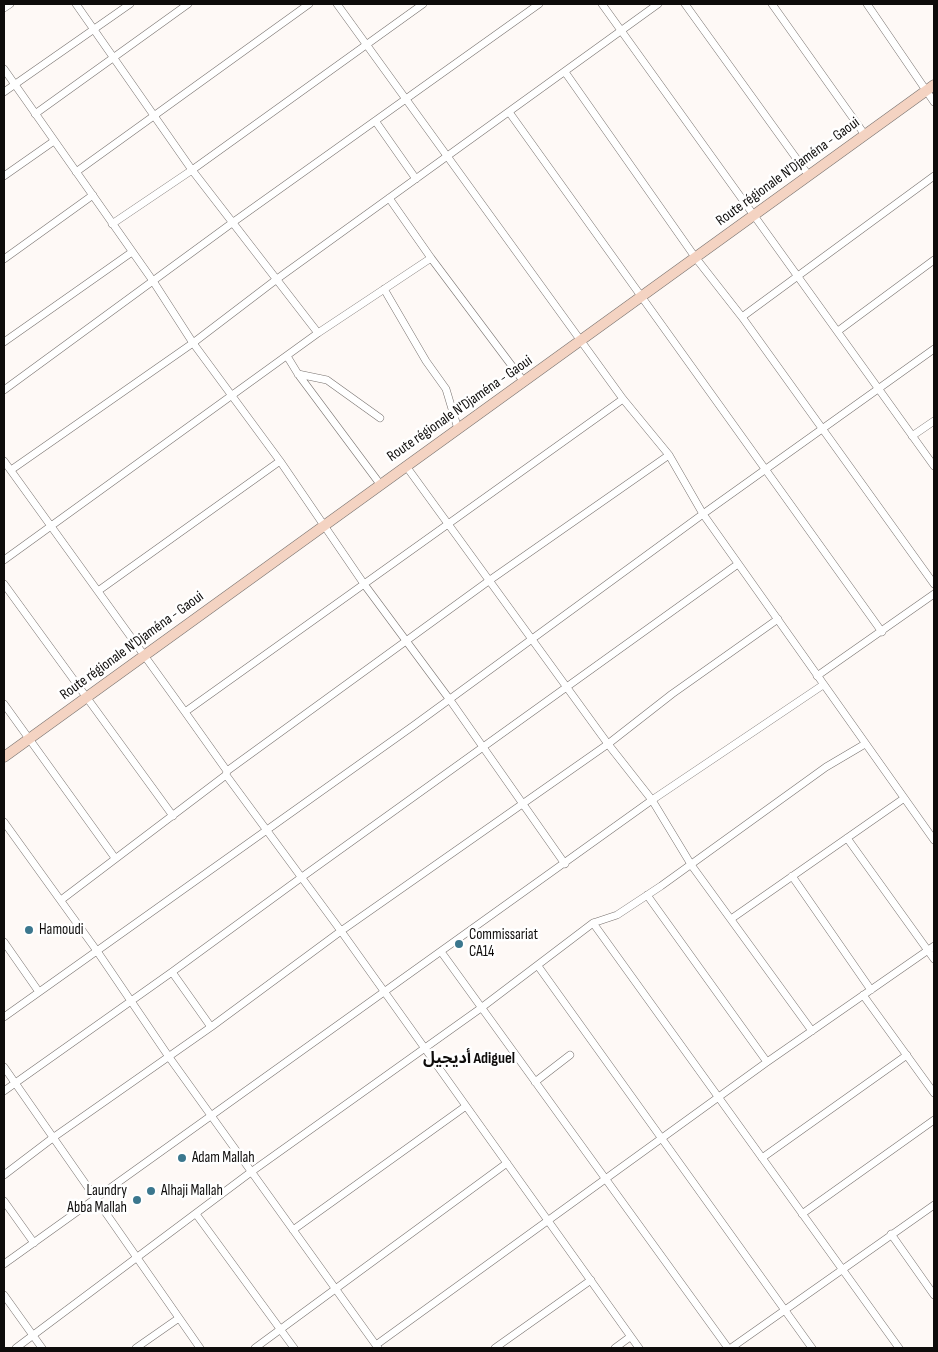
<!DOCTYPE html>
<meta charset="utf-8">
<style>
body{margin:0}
#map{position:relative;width:938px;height:1352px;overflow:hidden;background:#fef9f6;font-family:"Sofia Sans Condensed",sans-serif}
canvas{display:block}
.frame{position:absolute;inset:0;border:5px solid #0e0c0b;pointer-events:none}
</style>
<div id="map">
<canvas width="938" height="1352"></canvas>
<div class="frame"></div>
</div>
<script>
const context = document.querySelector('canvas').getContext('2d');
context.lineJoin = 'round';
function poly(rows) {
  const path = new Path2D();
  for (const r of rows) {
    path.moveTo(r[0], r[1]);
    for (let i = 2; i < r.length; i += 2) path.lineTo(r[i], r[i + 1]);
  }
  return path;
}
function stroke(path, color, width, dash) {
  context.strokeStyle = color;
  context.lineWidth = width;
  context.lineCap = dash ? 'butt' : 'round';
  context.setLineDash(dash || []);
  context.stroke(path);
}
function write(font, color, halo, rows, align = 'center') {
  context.font = font + ' "Sofia Sans Condensed","Noto Sans Arabic",sans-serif';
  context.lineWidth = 5;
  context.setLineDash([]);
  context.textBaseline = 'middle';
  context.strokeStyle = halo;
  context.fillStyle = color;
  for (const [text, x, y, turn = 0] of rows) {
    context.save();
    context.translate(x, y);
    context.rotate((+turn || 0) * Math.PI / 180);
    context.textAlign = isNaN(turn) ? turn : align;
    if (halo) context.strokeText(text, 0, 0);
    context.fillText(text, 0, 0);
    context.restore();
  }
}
const street = poly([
 [76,4,192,170,318,333],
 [337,4,623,399,669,455,703,514,934,840],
 [602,4,934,466],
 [685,4,809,176],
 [772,4,865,135],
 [867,4,934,102],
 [4,8,10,4],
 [4,69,153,281,193,343,280,461,364,584,450,700,565,864],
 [565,72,695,257,742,317,934,584],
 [4,92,130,4],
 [509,112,882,632],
 [35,114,188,4],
 [376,122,416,179],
 [76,172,309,4],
 [4,176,54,141],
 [389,198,431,258,524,382],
 [112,224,192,170,423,4],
 [4,259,93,195],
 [384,289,426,361,446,389,458,429],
 [742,317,934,176],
 [838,331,934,260],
 [4,342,132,252],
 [287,356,298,374,380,484],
 [298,374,327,380,380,418],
 [4,390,232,223,539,4],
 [912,436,934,421],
 [4,461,185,712,227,771,226,775,341,931,639,1348],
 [406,466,608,744,652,800,692,866,812,1031],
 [11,470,193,343,277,279,658,4],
 [4,560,318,333,431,258],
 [4,584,173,816],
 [98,591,280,461],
 [817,676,934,594],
 [4,704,115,858],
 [185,712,623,399],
 [227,771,490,580,669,455],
 [4,822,97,951,169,1057,378,1348],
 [847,838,934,959],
 [792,876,871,990],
 [647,895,767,1062],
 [61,900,226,775],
 [731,919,903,799],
 [593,923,899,1348],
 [4,942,39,992],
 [442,953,728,1348],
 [538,966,812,1348],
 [172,972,211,1027],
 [863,995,934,1093],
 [4,1017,413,726,703,514,934,349],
 [4,1067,200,1348],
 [535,1082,570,1055],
 [4,1091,172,972,302,877,738,564],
 [762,1158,907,1055],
 [4,1175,54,1137,211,1027,341,931,608,744,672,694,778,619],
 [4,1201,34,1243],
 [196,1214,294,1348],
 [802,1214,934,1120],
 [293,1230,466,1106],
 [891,1234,934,1295],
 [4,1264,652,800,823,685],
 [4,1295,42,1348],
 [376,1345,767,1062,934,946],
 [16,1348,251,1172,481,1008,593,923,617,915,661,886,826,767,865,744],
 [136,1348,179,1318],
 [255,1348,507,1163],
 [495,1348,591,1280],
 [615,1348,630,1337],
 [731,1348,934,1205]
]);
const secondary = poly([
 [4,757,934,85]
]);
const markers = [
 [29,930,5,"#3b778e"],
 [459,944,5,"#3b778e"],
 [182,1158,5,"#3b778e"],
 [151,1191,5,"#3b778e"],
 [137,1200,5,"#3b778e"]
];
const streetNames = [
 ["Route régionale N'Djaména - Gaoui",788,172,-36],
 ["Route régionale N'Djaména - Gaoui",460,409,-35],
 ["Route régionale N'Djaména - Gaoui",132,646,-36]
];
const poiNames = [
 ["Hamoudi",39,930],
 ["Commissariat",469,935],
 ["CA14",469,952],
 ["Adam Mallah",192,1158],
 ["Laundry",127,1191,"right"],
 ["Abba Mallah",127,1208,"right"],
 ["Alhaji Mallah",161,1191]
];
const neighbourhoodNames = [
 ["أديجيل Adiguel",469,1059]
];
stroke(street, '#78726f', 8);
stroke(secondary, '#78726f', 11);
stroke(street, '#fff', 7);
stroke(secondary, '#f4d3c2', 10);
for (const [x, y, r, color] of markers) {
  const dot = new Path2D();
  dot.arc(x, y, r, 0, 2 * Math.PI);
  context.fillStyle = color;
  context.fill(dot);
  stroke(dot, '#fff', 2);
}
write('15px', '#0e0c0b', '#fff', streetNames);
write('15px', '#0e0c0b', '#fff', poiNames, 'left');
write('bold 16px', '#0e0c0b', '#fff', neighbourhoodNames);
</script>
